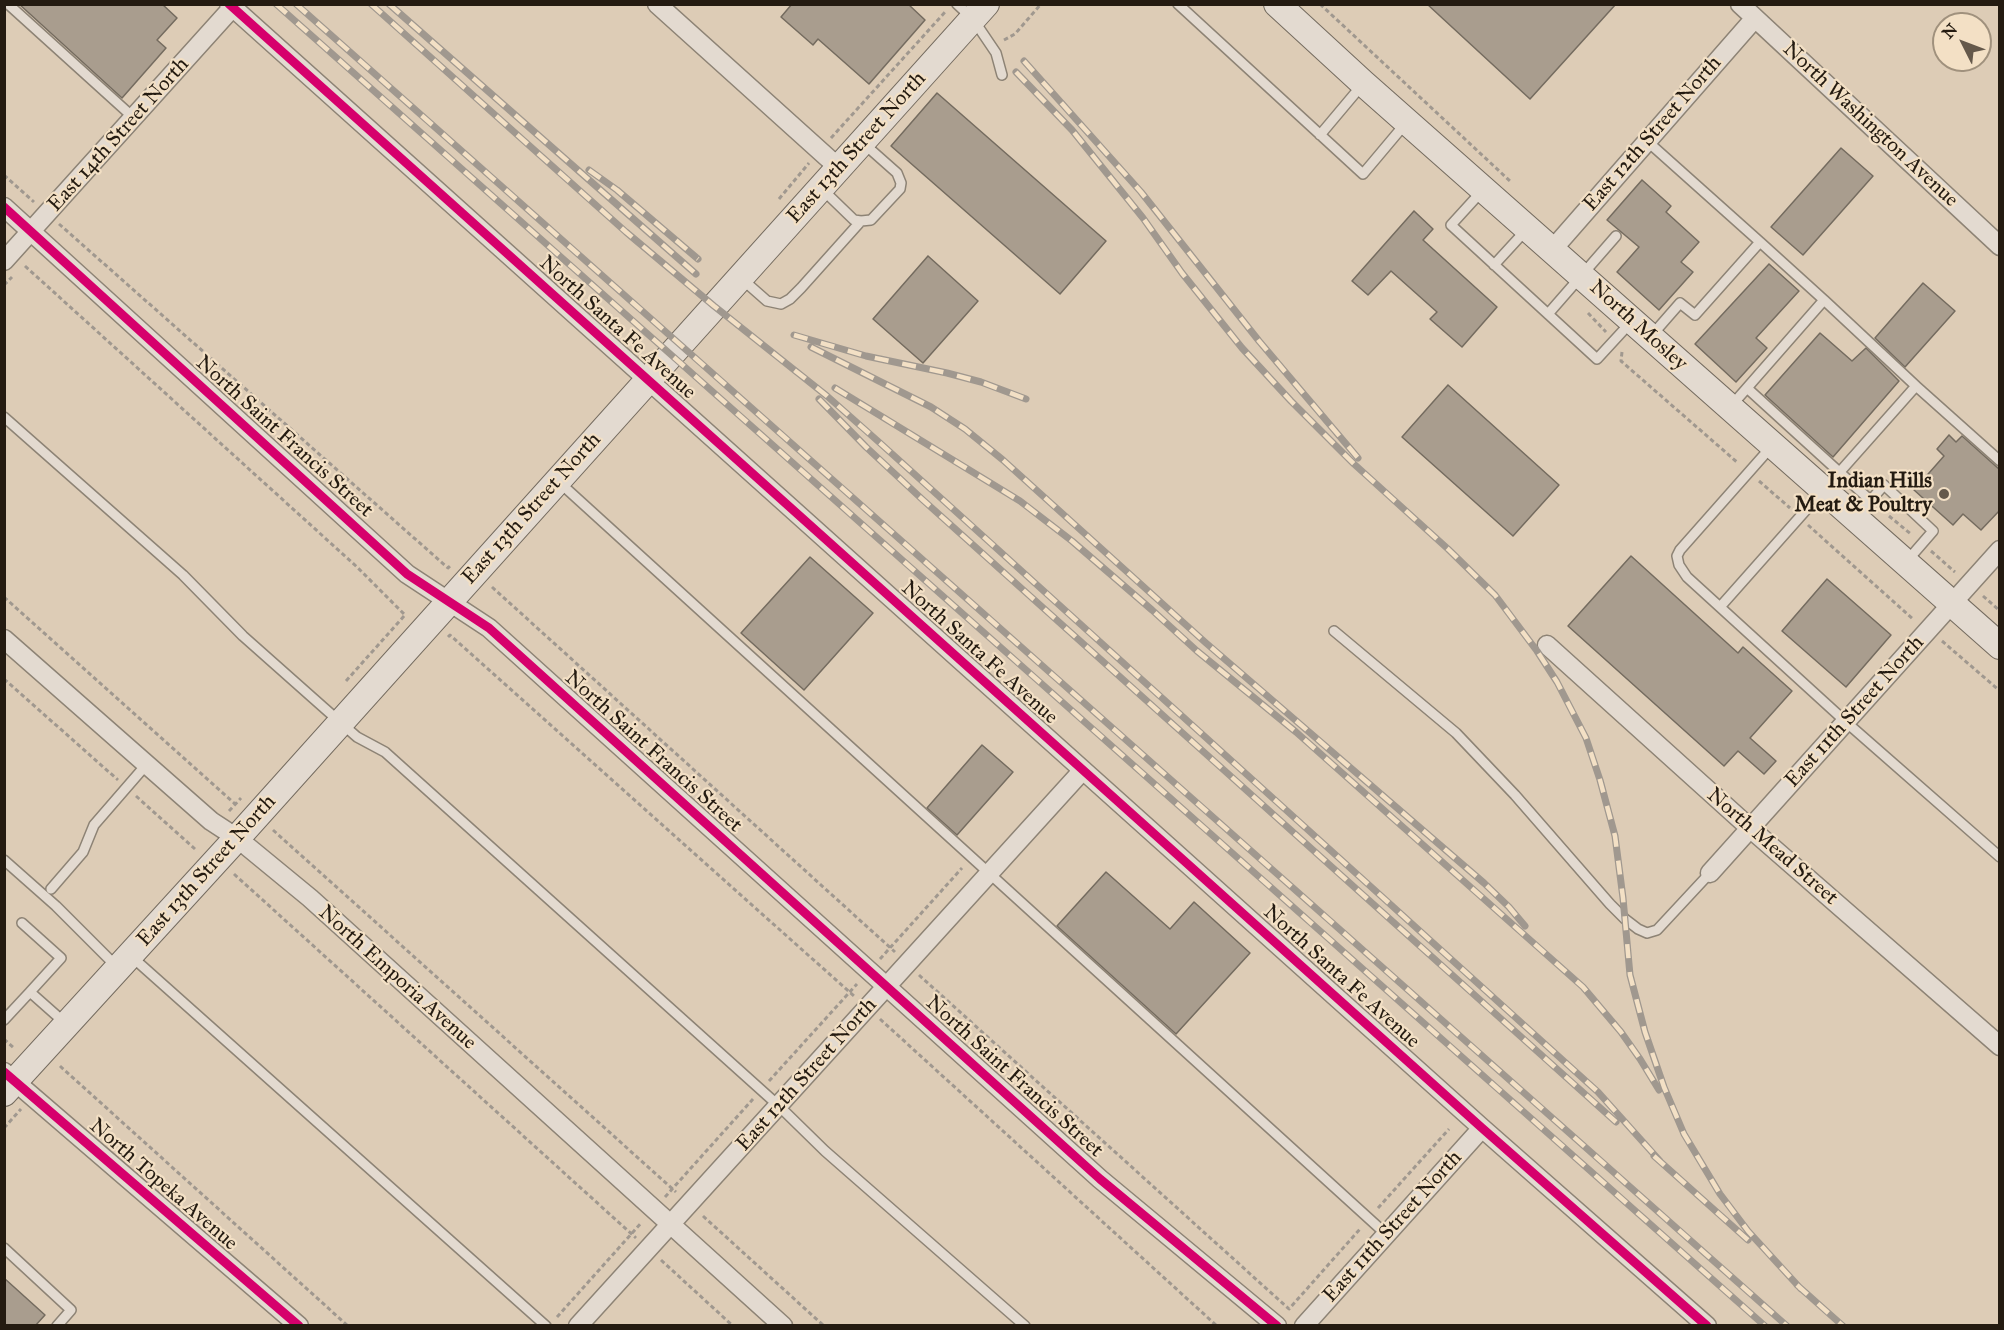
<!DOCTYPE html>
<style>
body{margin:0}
#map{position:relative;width:2004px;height:1330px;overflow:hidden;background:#ddccb6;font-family:"IM FELL Great Primer",serif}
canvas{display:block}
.frame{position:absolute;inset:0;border:6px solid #241b11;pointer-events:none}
.north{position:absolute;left:1932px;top:12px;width:60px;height:60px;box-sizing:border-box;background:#f3e0c5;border:2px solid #a0917d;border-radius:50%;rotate:312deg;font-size:16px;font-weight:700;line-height:24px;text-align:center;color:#241b11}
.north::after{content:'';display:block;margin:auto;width:21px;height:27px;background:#65594b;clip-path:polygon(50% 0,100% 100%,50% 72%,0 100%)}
</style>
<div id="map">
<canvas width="2004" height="1330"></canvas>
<div class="frame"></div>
<div class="north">N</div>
</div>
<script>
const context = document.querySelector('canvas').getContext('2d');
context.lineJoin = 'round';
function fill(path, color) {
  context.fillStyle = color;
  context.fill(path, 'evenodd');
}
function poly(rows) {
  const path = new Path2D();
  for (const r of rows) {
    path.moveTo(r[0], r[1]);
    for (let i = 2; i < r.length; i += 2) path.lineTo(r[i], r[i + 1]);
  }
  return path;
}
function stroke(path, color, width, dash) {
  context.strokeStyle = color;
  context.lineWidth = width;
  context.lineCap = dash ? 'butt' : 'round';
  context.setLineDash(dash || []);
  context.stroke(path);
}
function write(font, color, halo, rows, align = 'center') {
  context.font = font + ' "IM FELL Great Primer",serif';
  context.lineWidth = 4.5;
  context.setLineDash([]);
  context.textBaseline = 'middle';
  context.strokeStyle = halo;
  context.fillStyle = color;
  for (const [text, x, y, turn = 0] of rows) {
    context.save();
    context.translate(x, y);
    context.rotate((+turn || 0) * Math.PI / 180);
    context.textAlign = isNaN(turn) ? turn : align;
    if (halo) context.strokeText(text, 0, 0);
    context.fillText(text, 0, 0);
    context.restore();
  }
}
const building = poly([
 [19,4,162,4,177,18,157,40,166,48,122,98,19,4],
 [792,4,908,4,925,20,869,84,818,39,813,45,781,17,792,4],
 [1427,4,1616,4,1530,99,1427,4],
 [937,93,1106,241,1060,294,891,146,937,93],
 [1841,148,1873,176,1803,255,1771,227,1841,148],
 [1642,180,1671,206,1666,212,1699,242,1681,262,1693,272,1659,310,1617,272,1639,247,1607,220,1642,180],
 [1414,211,1433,229,1423,240,1497,307,1462,347,1430,319,1437,312,1391,271,1368,295,1352,281,1414,211],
 [928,256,978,301,923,363,873,319,928,256],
 [1769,264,1799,291,1756,338,1767,348,1736,382,1695,344,1769,264],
 [1923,283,1955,311,1905,367,1875,338,1923,283],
 [1820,333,1852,361,1866,348,1899,381,1833,457,1765,395,1820,333],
 [1448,385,1559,485,1513,536,1402,437,1448,385],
 [1949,435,1956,442,1962,436,2000,470,2000,510,1981,530,1963,514,1953,525,1914,490,1944,456,1937,449,1949,435],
 [1631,556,1738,653,1743,647,1792,691,1750,738,1776,761,1764,774,1738,751,1724,766,1568,626,1631,556],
 [810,557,873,613,804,690,741,633,810,557],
 [1827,579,1891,635,1846,687,1782,631,1827,579],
 [982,745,1013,772,957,835,927,808,982,745],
 [1106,872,1170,929,1194,902,1250,953,1176,1034,1057,926,1106,872],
 [4,1278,45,1315,35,1326,4,1326,4,1278]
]);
const path = poly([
 [1320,4,1511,182],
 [1004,40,1015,34,1041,4],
 [831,138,946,11],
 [4,175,34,202],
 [779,199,809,163],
 [59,224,448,568,450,566],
 [25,266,357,567,405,615,346,681],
 [4,285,12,277],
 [1588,313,1606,332],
 [1622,352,1621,361,1738,463],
 [1759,481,1790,508],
 [1889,516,1912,535],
 [1808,525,1913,619],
 [1931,551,1955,572],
 [492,587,895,952],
 [1983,596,2000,611],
 [4,597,235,804],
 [448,637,450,635,855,997],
 [1942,641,2000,691],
 [4,679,118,780],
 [136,796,195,849],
 [229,811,241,798],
 [273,830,676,1192],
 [234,874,636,1238],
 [880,959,962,868],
 [919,975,1289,1309,1360,1229],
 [880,1019,1217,1326],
 [4,1039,14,1048],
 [60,1066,348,1326],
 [769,1081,857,984],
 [4,1128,21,1109],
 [665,1197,753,1099],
 [1378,1208,1449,1129],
 [703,1216,824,1326],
 [661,1260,733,1326],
 [557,1317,642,1222]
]);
const lane = poly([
 [8,4,134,118],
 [957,4,973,19,996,53,1002,75],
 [1178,4,1363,174,1405,124],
 [1320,135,1362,85],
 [1647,141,1760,242],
 [822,189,854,220,861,221,871,220,900,189,901,183,897,173,862,142],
 [1482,191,1451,225,1597,359,1632,321],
 [1494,265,1527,229],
 [742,279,767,301,781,304,790,299,801,288,861,221],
 [1548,314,1616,236],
 [1652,335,1680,303,1695,315,1760,242,1824,300],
 [1916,386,2000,461],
 [1747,388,1870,500],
 [4,417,183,575,243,636,323,707,357,737,385,752,779,1106,825,1151,1025,1326],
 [1772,446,1680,550,1677,556,1679,565,1687,577,1846,722,2000,857],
 [559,482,1387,1235],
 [1857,516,1884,485,1933,531,1907,561],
 [1720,607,1916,386,1824,300,1732,405],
 [1334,631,1456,733,1515,795,1610,904,1625,919,1638,929,1647,933,1657,930,1710,873],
 [4,860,56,906,116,966],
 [51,889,83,852,94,825,146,765],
 [22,923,61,958,30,992,65,1023],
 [131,956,546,1326],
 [4,1020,30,992],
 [4,1248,71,1310,57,1326]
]);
const street = poly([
 [229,4,1482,1128,1707,1326],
 [657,4,839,168],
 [1740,4,2000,246],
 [4,207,407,574,489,628,1100,1179,1277,1326],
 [1552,250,1755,18],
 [4,261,232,8],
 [4,639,211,821,237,838,310,898,783,1326],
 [1547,645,1751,829,2000,1046],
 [1710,873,2000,550],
 [4,1072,299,1326],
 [578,1326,1083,770],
 [1304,1326,1482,1128]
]);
const secondary = poly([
 [1277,4,1363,83,2000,646],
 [4,1093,237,838,986,4]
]);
const rail = poly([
 [276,4,1765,1326],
 [296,4,1787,1326],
 [371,4,626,232,714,306,827,396,880,443,1598,1092,1660,1161],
 [389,4,696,274],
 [1024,61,1141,192,1259,341,1358,458],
 [1016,72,1072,130,1143,218,1182,273,1242,348,1291,401,1354,464,1448,549,1495,595,1537,651,1557,682,1586,738,1600,780,1615,836,1623,898,1630,975,1645,1032,1664,1087,1684,1134,1720,1194,1748,1231,1801,1289],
 [589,170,617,190,698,259],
 [794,335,866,356,947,373,981,382,1026,399],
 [811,347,931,407,965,429,1003,460,1206,643,1484,883,1509,907,1525,926],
 [835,388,1020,501,1072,541,1152,610,1197,651,1296,732,1583,987,1621,1032,1640,1059,1659,1090],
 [819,399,866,447,923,500,1616,1122],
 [1654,1156,1748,1240],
 [1797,1285,1843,1326]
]);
const cycleway = poly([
 [229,4,1482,1128,1707,1326],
 [4,207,407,574,489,628,1100,1179,1277,1326],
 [4,1072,299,1326]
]);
const markers = [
 [1944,494,6,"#65594b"]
];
const streetNames = [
 ["North Washington Avenue",1870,125,43],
 ["East 12th Street North",1653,134,-49],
 ["East 14th Street North",119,135,-48],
 ["East 13th Street North",857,148,-48],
 ["North Mosley",1638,326,42],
 ["North Santa Fe Avenue",617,328,42],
 ["North Saint Francis Street",284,437,42],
 ["East 13th Street North",532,509,-48],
 ["North Santa Fe Avenue",979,653,42],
 ["East 11th Street North",1855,712,-48],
 ["North Saint Francis Street",653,752,42],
 ["North Mead Street",1772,847,41],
 ["East 13th Street North",207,871,-48],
 ["North Santa Fe Avenue",1341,977,42],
 ["North Emporia Avenue",397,978,42],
 ["East 12th Street North",807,1075,-48],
 ["North Saint Francis Street",1014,1077,42],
 ["North Topeka Avenue",163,1185,41],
 ["East 11th Street North",1393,1227,-48]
];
const poiNames = [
 ["Indian Hills",1932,482],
 ["Meat & Poultry",1932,506]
];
fill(building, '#a99d8e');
stroke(building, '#746b5f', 1.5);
stroke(lane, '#8d8375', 12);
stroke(street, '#8d8375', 21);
stroke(secondary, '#746b5f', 28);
stroke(path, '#a0988f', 3, [4.5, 3]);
stroke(lane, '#e3dad0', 9);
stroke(street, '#e3dad0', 18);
stroke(secondary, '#e3dad0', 26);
stroke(rail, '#a0988f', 7);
stroke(rail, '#f3e0c5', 4.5, [14]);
stroke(cycleway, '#d6006c', 9);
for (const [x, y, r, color] of markers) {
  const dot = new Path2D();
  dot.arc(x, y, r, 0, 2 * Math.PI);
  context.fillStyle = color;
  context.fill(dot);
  stroke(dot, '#f3e0c5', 2);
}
write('21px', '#241b11', '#f3e0c5', streetNames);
write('bold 21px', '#241b11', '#f3e0c5', poiNames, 'right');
</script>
